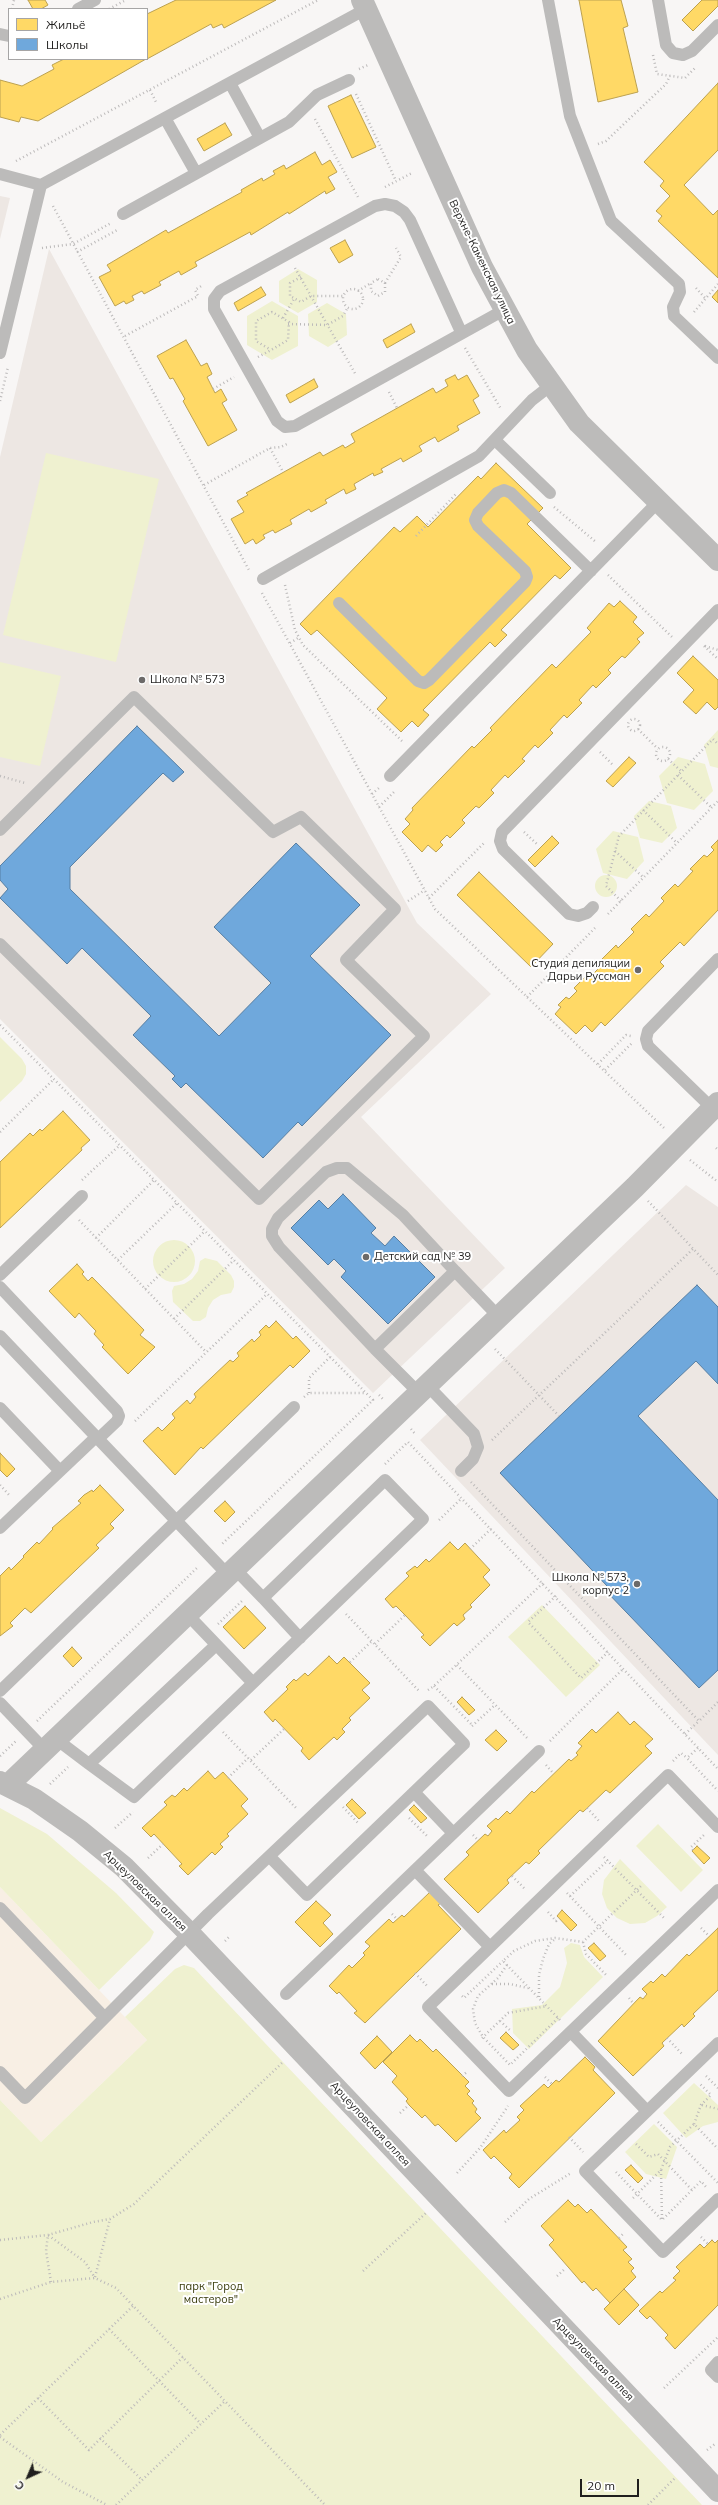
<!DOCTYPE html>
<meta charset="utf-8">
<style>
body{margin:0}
#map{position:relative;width:718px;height:2505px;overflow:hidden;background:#f8f6f5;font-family:Mulish,sans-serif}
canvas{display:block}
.legend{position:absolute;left:8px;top:8px;width:140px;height:52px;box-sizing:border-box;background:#fff;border:1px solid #a6a5a5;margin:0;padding:5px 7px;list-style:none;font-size:12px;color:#201f1e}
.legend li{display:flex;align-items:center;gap:8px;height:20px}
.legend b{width:20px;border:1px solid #a6a5a5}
.north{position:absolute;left:8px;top:2457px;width:40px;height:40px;-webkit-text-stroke:3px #fff;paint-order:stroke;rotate:224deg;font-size:11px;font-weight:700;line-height:16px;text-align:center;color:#201f1e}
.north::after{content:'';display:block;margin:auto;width:14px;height:18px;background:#201f1e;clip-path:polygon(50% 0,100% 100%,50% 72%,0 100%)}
.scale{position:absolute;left:580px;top:2479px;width:59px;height:18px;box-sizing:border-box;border:2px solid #201f1e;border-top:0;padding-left:5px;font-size:12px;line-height:14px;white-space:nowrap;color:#201f1e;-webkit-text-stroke:3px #fff;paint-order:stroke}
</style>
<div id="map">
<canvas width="718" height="2505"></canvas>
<ul class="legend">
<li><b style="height:11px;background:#ffd966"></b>Жильё</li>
<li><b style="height:11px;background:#6fa8dc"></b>Школы</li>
</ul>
<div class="north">С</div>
<div class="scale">20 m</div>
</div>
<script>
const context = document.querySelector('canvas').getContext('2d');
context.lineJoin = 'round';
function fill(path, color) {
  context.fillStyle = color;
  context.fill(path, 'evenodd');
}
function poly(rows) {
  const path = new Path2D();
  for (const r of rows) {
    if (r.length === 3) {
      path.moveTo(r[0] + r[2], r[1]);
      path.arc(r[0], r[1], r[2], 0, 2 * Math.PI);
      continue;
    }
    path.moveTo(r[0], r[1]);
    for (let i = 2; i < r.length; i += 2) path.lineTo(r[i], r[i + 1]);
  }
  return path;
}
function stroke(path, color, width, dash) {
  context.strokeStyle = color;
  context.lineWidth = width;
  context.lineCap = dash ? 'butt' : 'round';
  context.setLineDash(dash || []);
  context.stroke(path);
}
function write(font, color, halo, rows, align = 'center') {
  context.font = font + ' Mulish,sans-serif';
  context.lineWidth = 4;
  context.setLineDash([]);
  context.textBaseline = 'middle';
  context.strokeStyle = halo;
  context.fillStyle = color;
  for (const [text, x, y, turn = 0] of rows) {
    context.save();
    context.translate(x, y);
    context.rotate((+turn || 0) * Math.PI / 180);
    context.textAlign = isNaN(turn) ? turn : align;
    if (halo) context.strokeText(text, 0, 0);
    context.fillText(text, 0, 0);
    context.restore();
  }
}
const built = poly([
 [0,196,10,198,0,239],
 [49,249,417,923,491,994,361,1117,505,1268,373,1393,0,1019,0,457],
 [686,1185,718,1207,718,1755,420,1440]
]);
const industrial = poly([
 [0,1887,147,2040,41,2142,0,2100]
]);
const green = poly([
 [298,269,317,280,317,302,298,313,279,302,279,281],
 [272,301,298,316,298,346,272,360,247,345,247,316],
 [327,303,346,314,347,335,328,347,309,336,308,314],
 [46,453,159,479,116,662,3,635],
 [0,662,61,676,40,766,0,757],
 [718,730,718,768,710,766,704,745],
 [678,757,705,764,713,791,694,810,667,803,659,776],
 [649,801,671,806,677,828,662,843,640,838,634,816],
 [613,831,638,837,644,861,627,879,603,873,596,849],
 [606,886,11],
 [0,1037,22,1059,26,1066,26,1074,22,1081,0,1102],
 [174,1261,21],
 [205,1258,217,1261,231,1275,234,1281,234,1287,231,1293,221,1295,213,1300,208,1308,206,1317,200,1321,193,1321,173,1302,172,1291,174,1286,184,1284,192,1279,198,1271,200,1261],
 [542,1605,600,1665,566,1697,508,1637],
 [0,1808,47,1834,116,1893,154,1932,150,1940,99,1990,0,1887],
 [658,1824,703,1870,681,1892,636,1846],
 [620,1859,667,1907,657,1916,645,1923,630,1924,617,1918,607,1908,602,1894,604,1880],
 [571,1943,580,1945,584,1957,603,1977,529,2049,513,2033,512,2009,542,2005,560,1987,567,1963,564,1948],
 [184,1965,194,1968,702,2505,0,2505,0,2100,41,2142,147,2040,125,2017,175,1969],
 [694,2083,718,2105,718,2122,703,2126,686,2138,663,2113],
 [654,2124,677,2147,666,2179,646,2174,625,2152]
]);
const homes = poly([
 [28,0,45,0,48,5,41,9,33,9,28,0],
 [176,0,276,0,224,28,222,24,213,28,211,24,147,59,147,14,176,0],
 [579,0,621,0,628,26,623,28,638,92,598,102,579,0],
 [702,0,718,0,718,6,693,31,682,20,702,0],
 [64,59,146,59,38,121,21,117,19,122,0,117,0,80,22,86,54,69,52,65,64,59],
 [718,83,718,150,684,185,713,215,718,210,718,278,658,221,662,216,656,211,670,196,660,186,664,181,644,162,718,83],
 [351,95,376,147,352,158,328,106,351,95],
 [225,123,232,135,204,151,197,139,225,123],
 [315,152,322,165,330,160,337,172,328,177,335,189,326,194,325,191,289,214,288,212,251,235,250,232,195,262,197,266,181,275,179,271,159,282,161,285,144,294,142,291,132,296,134,300,126,304,124,301,115,306,99,277,111,271,107,265,166,230,168,233,242,192,241,190,262,178,263,181,275,174,273,171,284,165,286,169,315,152],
 [345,240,353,255,339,263,330,248,345,240],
 [261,287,266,295,238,311,234,303,261,287],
 [718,290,718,303,712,297,718,290],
 [411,324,415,332,387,348,383,340,411,324],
 [186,340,201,366,207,363,212,374,207,377,215,393,221,389,227,400,222,403,237,430,208,446,183,401,185,399,173,378,170,379,157,356,186,340],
 [455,375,458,380,467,375,479,396,473,400,480,413,457,426,459,430,438,442,435,437,419,446,422,451,403,462,401,458,381,469,383,472,374,476,373,473,354,484,356,489,346,494,344,489,325,500,327,503,311,512,309,509,290,520,292,524,275,533,273,530,263,535,265,538,256,544,253,539,245,544,231,519,244,512,237,501,248,495,246,493,320,452,323,456,343,445,345,448,355,442,351,434,433,388,436,393,448,386,445,380,455,375],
 [314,379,318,387,290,403,286,395,314,379],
 [496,463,543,508,527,524,571,568,560,579,555,575,501,630,507,635,495,647,490,642,423,710,429,715,418,727,412,721,401,732,377,709,387,698,317,630,311,635,300,624,394,527,400,532,417,516,428,527,478,476,481,479,496,463],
 [620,601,637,617,633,622,644,633,637,639,640,642,625,658,622,656,608,670,611,673,596,688,593,685,579,700,582,703,567,718,564,715,550,730,553,733,538,748,535,745,522,759,525,761,508,778,505,775,491,790,494,793,479,808,476,806,462,820,465,823,450,838,447,835,440,842,443,845,436,852,428,845,422,852,402,832,410,824,405,819,413,810,412,808,472,746,474,748,492,730,490,728,552,664,556,668,591,632,587,628,609,603,614,607,620,601],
 [693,656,718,680,718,707,715,710,707,702,696,714,683,702,694,690,677,673,693,656],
 [629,757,636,763,613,787,606,781,629,757],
 [552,836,559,843,535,867,528,860,552,836],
 [718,840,718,910,684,946,680,942,660,962,664,966,605,1026,601,1022,592,1032,585,1025,576,1034,555,1014,561,1007,558,1005,566,997,569,999,577,991,574,988,587,975,589,978,605,962,602,959,616,945,618,948,634,932,631,929,646,914,649,917,664,901,661,898,675,884,678,887,693,871,690,869,704,855,707,857,714,850,711,847,718,840],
 [479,872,553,944,531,967,457,895,479,872],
 [63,1111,90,1140,81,1148,82,1150,0,1228,0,1162,30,1133,33,1136,40,1129,42,1131,63,1111],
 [77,1264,84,1272,82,1274,88,1281,92,1277,144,1330,140,1335,155,1347,128,1374,102,1347,104,1345,94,1334,96,1331,94,1329,79,1313,75,1318,49,1291,77,1264],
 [276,1321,293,1339,296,1336,310,1351,293,1368,290,1365,203,1449,201,1447,175,1475,143,1441,158,1427,162,1431,175,1418,172,1414,187,1400,190,1404,196,1397,194,1394,230,1360,233,1362,239,1356,237,1353,252,1339,254,1342,261,1335,259,1332,266,1325,269,1328,276,1321],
 [0,1453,15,1469,7,1477,0,1470,0,1453],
 [100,1485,124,1510,110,1524,114,1528,96,1545,99,1548,31,1613,25,1608,10,1623,13,1626,0,1636,0,1576,9,1567,11,1570,24,1557,23,1556,37,1542,39,1544,53,1529,52,1528,81,1503,78,1501,84,1495,92,1490,93,1492,100,1485],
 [225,1501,235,1512,225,1522,214,1511,225,1501],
 [450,1542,458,1550,465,1543,490,1570,483,1577,490,1585,470,1605,472,1607,463,1615,465,1619,457,1626,454,1623,430,1646,421,1637,424,1635,405,1615,396,1606,393,1608,385,1599,409,1576,406,1573,415,1566,417,1568,426,1559,429,1562,450,1542],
 [245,1606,266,1628,244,1649,223,1627,245,1606],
 [72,1647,82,1658,73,1667,63,1656,72,1647],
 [329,1656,337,1664,344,1657,370,1683,362,1690,370,1698,349,1718,351,1720,342,1729,345,1732,337,1740,334,1737,309,1760,301,1751,303,1748,275,1719,273,1722,264,1712,288,1689,286,1687,294,1679,296,1681,305,1673,308,1676,329,1656],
 [462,1697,475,1710,469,1715,457,1702,462,1697],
 [618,1712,630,1725,634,1721,653,1739,645,1746,652,1753,610,1793,606,1790,583,1812,580,1810,538,1851,540,1853,529,1864,526,1862,507,1880,509,1883,478,1913,444,1879,469,1855,466,1852,485,1834,488,1836,492,1831,487,1826,496,1818,498,1820,507,1811,510,1814,532,1791,534,1793,569,1759,571,1761,578,1755,576,1753,582,1746,578,1743,592,1729,596,1733,618,1712],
 [496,1730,507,1741,497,1751,485,1740,496,1730],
 [208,1771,215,1779,223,1772,248,1799,241,1806,248,1814,227,1834,229,1836,220,1844,223,1847,215,1855,212,1852,188,1875,179,1866,182,1864,154,1834,151,1837,142,1828,167,1805,164,1802,172,1795,175,1797,184,1788,187,1791,208,1771],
 [352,1799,366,1813,359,1819,346,1805,352,1799],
 [414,1805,427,1818,421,1823,409,1810,414,1805],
 [697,1846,710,1858,704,1864,692,1851,697,1846],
 [430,1892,441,1903,438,1905,461,1929,365,2023,354,2013,357,2011,339,1992,337,1994,329,1986,349,1965,352,1968,365,1955,363,1953,370,1946,365,1942,389,1919,393,1923,402,1915,404,1917,430,1892],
 [316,1901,331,1915,323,1923,333,1934,320,1947,295,1922,316,1901],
 [562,1910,577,1925,571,1931,557,1916,562,1910],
 [718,1928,718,1990,693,2014,695,2016,684,2027,682,2024,662,2043,664,2046,633,2076,598,2041,640,1997,643,1999,647,1994,642,1989,651,1981,653,1983,662,1974,665,1977,687,1954,689,1956,718,1928],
 [594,1943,606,1956,600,1961,588,1948,594,1943],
 [506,2032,519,2045,513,2050,500,2038,506,2032],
 [410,2035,417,2042,420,2039,433,2052,436,2049,469,2082,465,2086,470,2091,467,2094,474,2101,472,2103,477,2109,475,2112,481,2118,456,2142,438,2124,435,2126,425,2115,422,2118,409,2105,406,2101,408,2099,392,2082,397,2076,383,2062,410,2035],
 [377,2036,392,2052,375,2069,360,2053,377,2036],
 [585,2057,595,2067,593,2070,615,2093,519,2188,509,2178,512,2174,494,2156,491,2159,483,2150,504,2130,506,2133,520,2120,517,2117,524,2110,520,2106,544,2084,548,2088,556,2080,559,2082,585,2057],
 [631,2165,643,2178,638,2183,625,2170,631,2165],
 [568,2200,575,2207,578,2204,587,2213,591,2209,627,2247,623,2250,632,2259,628,2262,634,2268,631,2271,636,2277,610,2303,596,2288,593,2291,584,2281,582,2283,549,2245,554,2240,541,2226,568,2200],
 [712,2240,715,2243,718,2240,718,2305,675,2349,665,2338,668,2335,650,2316,647,2319,639,2311,660,2291,662,2293,676,2280,673,2278,680,2271,676,2267,700,2244,704,2248,712,2240],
 [624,2289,639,2305,619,2325,604,2309,624,2289]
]);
const schools = poly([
 [137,726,184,772,173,782,163,773,70,867,70,889,219,1036,271,983,214,927,296,843,360,905,310,956,391,1035,302,1126,298,1122,263,1158,186,1083,181,1088,172,1079,175,1076,133,1035,151,1016,82,948,67,964,0,898,8,889,0,880,0,866,137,726],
 [343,1194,376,1228,371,1233,385,1246,394,1236,435,1277,388,1324,341,1277,346,1271,334,1259,328,1265,291,1228,319,1200,328,1209,343,1194],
 [697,1285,718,1307,718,1384,696,1361,638,1416,718,1500,718,1670,699,1688,604,1589,607,1586,500,1473,697,1285]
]);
const path = poly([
 [12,9,14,0],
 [109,9,126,0],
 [653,55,657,74,685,78,696,67],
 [359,69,368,65],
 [150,90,157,104],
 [356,94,396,181],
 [315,119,358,197],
 [598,144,606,141,666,84,670,76],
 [16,161,318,0],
 [385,187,412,173],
 [53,206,250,572],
 [42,248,73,244,111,223],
 [77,252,119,229],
 [295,268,356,375],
 [301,277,290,283,290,296,301,302,311,296,344,296],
 [378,279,385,283,385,292,378,296,371,291,371,283,378,279],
 [385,283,401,257,396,248],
 [696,288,705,298],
 [353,299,10],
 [358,291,371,283],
 [694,312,718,284],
 [283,318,294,299],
 [288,324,327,325,343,316,348,307],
 [125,336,198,296,195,290,203,285],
 [465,348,501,409],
 [258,357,271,350,288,340,289,322,272,312,256,321,256,341,271,350],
 [213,389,234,377],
 [389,392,397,408],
 [0,401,8,367],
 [270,448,283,472],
 [204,485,270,448,281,447,289,443],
 [554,507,596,542],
 [416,536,456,494],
 [608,575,672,637],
 [285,585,295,630,303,645,402,741],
 [262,593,435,909,664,1128],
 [290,643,298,638],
 [704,646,718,659],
 [705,646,718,650],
 [634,725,6],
 [638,729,658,749],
 [663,754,7],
 [600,752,614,766],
 [668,759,681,771],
 [678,775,712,808],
 [0,776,25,783],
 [372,794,380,787],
 [379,807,394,792],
 [643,810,677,843],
 [524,832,538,845],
 [615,851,644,878],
 [429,898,485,842],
 [408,901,425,890],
 [621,901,606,886,619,836,713,739,718,744],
 [608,914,718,801],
 [527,997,595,928],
 [0,1025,373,1400,221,1545],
 [598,1064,626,1035,631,1036],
 [605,1070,632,1043],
 [0,1132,54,1079],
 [716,1148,718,1150],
 [690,1160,718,1182],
 [82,1180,120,1145],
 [648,1201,718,1275],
 [79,1220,206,1352],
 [96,1238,154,1180],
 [118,1260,177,1203],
 [145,1289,205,1231],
 [174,1319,234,1260],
 [495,1349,559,1416],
 [309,1393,309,1378,330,1357],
 [379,1395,383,1399],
 [304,1397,309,1393,366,1393],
 [135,1421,267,1294],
 [411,1429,416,1435],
 [492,1440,693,1249],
 [385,1464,408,1442,718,1769],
 [471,1482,699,1721,718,1702],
 [0,1485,10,1496],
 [439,1520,462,1498],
 [470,1549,491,1529],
 [556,1596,528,1622,581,1678,608,1652],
 [346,1614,420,1692],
 [218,1624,243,1600],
 [375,1644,405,1615],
 [350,1662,372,1641],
 [457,1665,529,1740],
 [434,1686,473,1726],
 [428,1690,434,1686,543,1583],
 [37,1721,198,1567],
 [472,1726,495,1705],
 [223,1732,297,1809],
 [685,1734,699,1721],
 [550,1741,624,1668],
 [698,1748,687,1758,718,1791],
 [0,1756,16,1741],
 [251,1760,284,1729],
 [673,1761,681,1753,687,1758],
 [546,1765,554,1774],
 [228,1778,248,1758],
 [50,1784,68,1767],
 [343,1807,359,1824],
 [587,1808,599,1821],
 [409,1818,428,1837],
 [115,1828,133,1812],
 [473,1835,478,1840],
 [693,1850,691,1847,704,1835],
 [604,1857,665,1919],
 [148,1858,163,1844],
 [512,1876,526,1890],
 [567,1893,627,1956],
 [570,1896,608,1860],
 [548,1912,556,1921,559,1918],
 [392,1914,397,1919],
 [701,1928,709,1936],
 [225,1941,230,1936],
 [583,1942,586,1954,607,1976],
 [507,1965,498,1978,478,1996,473,2009,475,2023,483,2037,510,2065,558,2018],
 [415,1973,428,1987],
 [492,1984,510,1984,528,1988],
 [462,1996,464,1998,503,1961],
 [539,1997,539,1975,543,1959,549,1944,555,1939],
 [629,1998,633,2003],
 [560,2020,503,1961,514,1951,535,1941,555,1938,583,1942,642,1885],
 [500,2021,511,2031],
 [482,2038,508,2013,547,2006],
 [667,2038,683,2055],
 [462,2076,468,2071],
 [706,2076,718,2088],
 [545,2077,552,2084],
 [702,2105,718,2109],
 [400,2113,409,2105],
 [658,2122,718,2183],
 [694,2124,701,2105,711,2095,699,2083],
 [569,2137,583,2152],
 [636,2144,649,2157,658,2154,692,2190],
 [661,2170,662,2219],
 [616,2172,662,2220,701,2181,706,2187],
 [457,2173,480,2148,508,2106],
 [633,2198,661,2170,670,2147,694,2124,718,2149],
 [505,2222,529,2199,571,2173],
 [701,2237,708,2244],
 [619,2238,624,2233],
 [0,2240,48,2235,93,2222,110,2219,134,2204,283,2062],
 [363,2271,426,2213],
 [557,2276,566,2268],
 [95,2277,110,2219],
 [51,2282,46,2251,48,2235,85,2262,95,2278],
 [0,2299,51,2282,83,2279,95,2278,116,2288,325,2505],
 [109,2329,201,2424],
 [664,2388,718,2337],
 [38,2398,89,2450,183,2357],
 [0,2435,133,2306],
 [0,2437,63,2482,107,2505],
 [100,2438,142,2480],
 [707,2450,715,2444],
 [116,2505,225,2401],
 [648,2505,676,2477]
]);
const service = poly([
 [548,0,570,116,611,221,679,284,680,292,673,307,674,316,718,358],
 [658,0,666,45,673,53,683,55,692,51,718,25],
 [78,9,95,0],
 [0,34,9,36],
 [230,83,260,138],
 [165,118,196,173],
 [0,174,41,185],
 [123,214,289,122,317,95,349,80],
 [461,332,410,220,404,212,395,206,385,204,375,206,220,291,214,299,214,309,277,421,285,427,295,426,504,310],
 [0,353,41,185,366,9],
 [495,440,550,493],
 [263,579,479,456,532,400,550,386],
 [339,603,418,681,424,683,429,680,525,582,527,577,525,571,478,526,475,520,478,513,497,493,504,490,511,493,591,571],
 [390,776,658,502],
 [0,830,134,697,273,832,301,817,395,909,346,960,424,1036,259,1199,0,944],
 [593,907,587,913,578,916,569,914,503,849,500,841,502,832,718,610],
 [713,1109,648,1046,646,1039,648,1031,718,959],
 [455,1271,499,1317],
 [0,1275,82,1196],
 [0,1287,117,1411,119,1416,117,1421,98,1439],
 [0,1336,228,1575],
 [375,1349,455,1271,403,1215,347,1168,337,1168,326,1172,278,1218,272,1229,272,1236,279,1247,375,1349,419,1393],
 [427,1385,474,1434,478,1447,473,1459,461,1471],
 [0,1408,60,1471],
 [0,1528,96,1437],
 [235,1569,263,1598],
 [187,1614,253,1683],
 [0,1691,294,1407],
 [0,1703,45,1750],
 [56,1739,89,1764,216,1645],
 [89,1764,134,1797,253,1683,423,1519,385,1480,263,1598,300,1638],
 [414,1792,453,1833],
 [718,1827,668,1775,428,2007,509,2091,718,1890],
 [415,1870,490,1947],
 [0,1908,104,2017],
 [286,1994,539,1751],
 [571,2032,647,2111],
 [718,2043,585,2171,663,2252,718,2199],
 [0,2072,25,2098,208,1914,428,1706,464,1744,307,1895,270,1857],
 [718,2362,711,2370,718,2377]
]);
const minor = poly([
 [362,0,482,267,527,350,579,423,718,560],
 [0,1782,34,1799,80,1831,124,1867,189,1933,718,2491],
 [8,1785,635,1187,718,1103]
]);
const markers = [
 [142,680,4,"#6c6a69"],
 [638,970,4,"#6c6a69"],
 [366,1257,4,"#6c6a69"],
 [637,1584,4,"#6c6a69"]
];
const streetNames = [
 ["Верхне-Каменская улица",482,262,64],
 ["Арцеуловская аллея",145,1891,44],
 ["Арцеуловская аллея",370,2124,47],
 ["Арцеуловская аллея",593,2359,46]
];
const poiNames = [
 ["Школа № 573",150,680],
 ["Студия депиляции",630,964,"right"],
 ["Дарьи Руссман",630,977,"right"],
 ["Детский сад № 39",374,1257],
 ["Школа № 573,",629,1578,"right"],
 ["корпус 2",629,1591,"right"]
];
const parkNames = [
 ["парк \"Город",211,2287],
 ["мастеров\"",211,2300]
];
fill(built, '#ede7e3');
fill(industrial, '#f8efe4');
fill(green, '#eff1d0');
fill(homes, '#ffd966');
stroke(homes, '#bca150', 1);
fill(schools, '#6fa8dc');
stroke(schools, '#577fa3', 1);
stroke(path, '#bcbaba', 2.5, [1, 3]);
stroke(service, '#bcbbba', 12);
stroke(minor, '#bcbbba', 22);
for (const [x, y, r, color] of markers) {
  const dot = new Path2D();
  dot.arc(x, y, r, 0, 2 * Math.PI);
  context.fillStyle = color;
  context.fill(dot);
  stroke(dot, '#fff', 1.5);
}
write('11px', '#201f1e', '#fff', streetNames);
write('11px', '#201f1e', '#fff', poiNames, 'left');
write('11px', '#3a3d0d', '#fff', parkNames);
</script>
